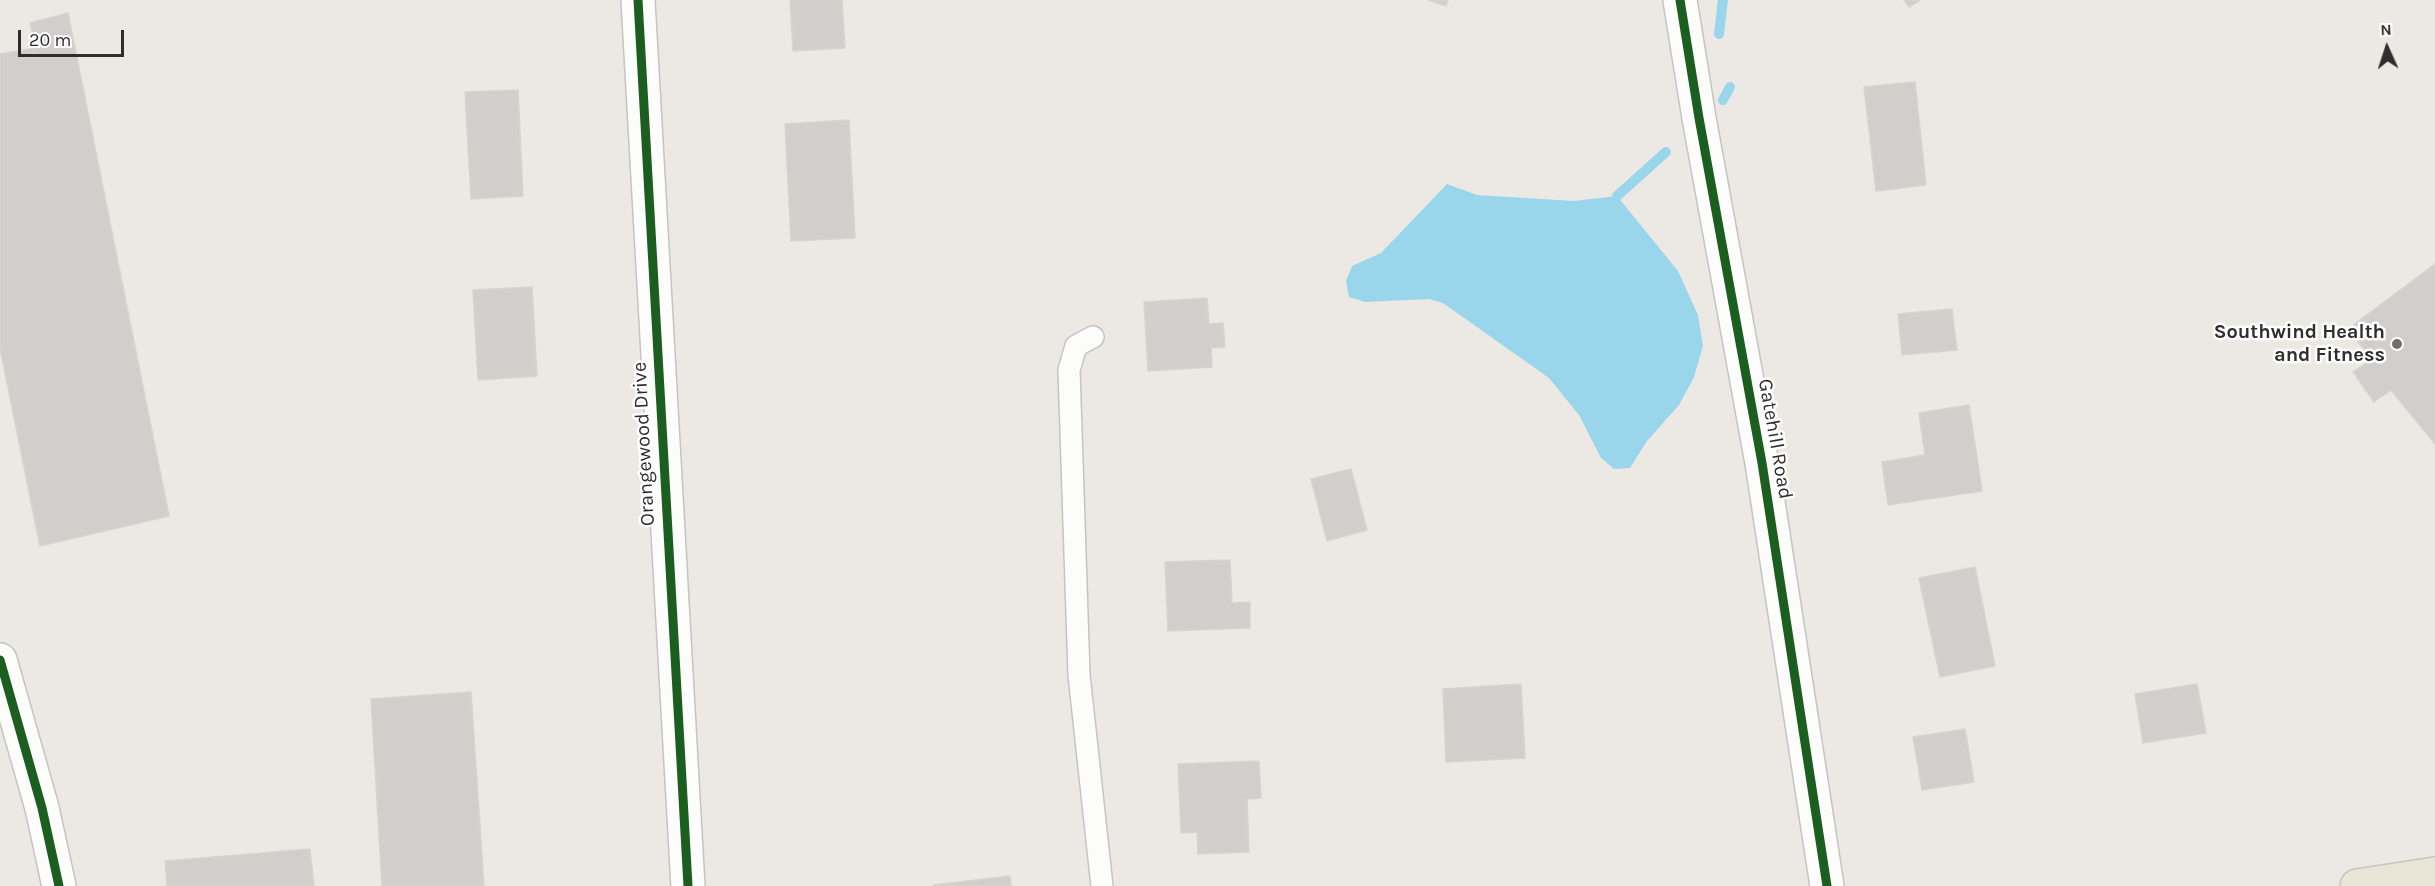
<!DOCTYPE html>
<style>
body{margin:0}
#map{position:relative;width:2435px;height:886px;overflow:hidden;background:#ece8e4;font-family:Karla,sans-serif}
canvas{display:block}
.north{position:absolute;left:2357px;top:18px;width:60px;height:60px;-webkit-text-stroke:4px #fff;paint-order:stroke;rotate:357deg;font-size:16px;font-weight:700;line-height:24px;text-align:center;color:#2e2e2e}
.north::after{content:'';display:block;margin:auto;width:21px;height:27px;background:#2e2e2e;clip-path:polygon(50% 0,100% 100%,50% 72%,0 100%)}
.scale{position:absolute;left:18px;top:30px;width:106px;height:27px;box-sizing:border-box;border:3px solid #2e2e2e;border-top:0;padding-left:8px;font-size:18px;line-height:21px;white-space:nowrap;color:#2e2e2e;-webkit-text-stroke:4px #fff;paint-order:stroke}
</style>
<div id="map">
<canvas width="2435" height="886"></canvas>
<div class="north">N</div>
<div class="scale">20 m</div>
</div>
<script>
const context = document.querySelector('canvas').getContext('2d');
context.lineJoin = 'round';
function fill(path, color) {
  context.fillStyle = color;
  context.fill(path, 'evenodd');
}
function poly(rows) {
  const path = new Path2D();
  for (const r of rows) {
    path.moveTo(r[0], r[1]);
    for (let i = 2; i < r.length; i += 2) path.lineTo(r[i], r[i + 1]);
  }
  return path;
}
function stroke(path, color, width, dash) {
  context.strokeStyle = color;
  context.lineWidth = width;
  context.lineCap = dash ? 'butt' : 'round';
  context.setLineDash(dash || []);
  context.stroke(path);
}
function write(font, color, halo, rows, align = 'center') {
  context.font = font + ' Karla,sans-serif';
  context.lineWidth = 5;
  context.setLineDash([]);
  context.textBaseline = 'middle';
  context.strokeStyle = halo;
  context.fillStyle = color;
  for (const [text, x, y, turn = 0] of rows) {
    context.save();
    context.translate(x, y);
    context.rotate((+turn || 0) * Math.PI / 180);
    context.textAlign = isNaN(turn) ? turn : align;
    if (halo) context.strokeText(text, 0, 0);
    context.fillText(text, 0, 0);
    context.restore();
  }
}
const water = poly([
 [1447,184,1477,195,1574,201,1617,196,1678,271,1698,315,1703,346,1694,377,1679,405,1647,441,1630,468,1614,469,1601,458,1579,415,1549,378,1443,303,1429,299,1365,302,1349,297,1346,281,1352,266,1381,253]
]);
const stream = poly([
 [1719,34,1723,0],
 [1723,100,1730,87],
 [1617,196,1666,152]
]);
const building = poly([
 [790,0,842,0,845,48,793,51,790,0],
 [1428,0,1448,0,1446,6,1428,0],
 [1904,0,1920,0,1909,7,1904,0],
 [68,13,169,516,40,546,0,348,0,54,36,48,30,23,68,13],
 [1915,82,1926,185,1876,191,1864,87,1915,82],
 [518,90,523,196,471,199,465,92,518,90],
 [849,120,855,238,791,241,785,124,849,120],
 [2435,264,2435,444,2391,390,2374,402,2353,372,2372,359,2348,329,2435,264],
 [532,287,537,376,478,380,473,290,532,287],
 [1207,298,1209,324,1223,323,1225,347,1211,348,1212,367,1148,371,1144,302,1207,298],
 [1952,309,1957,350,1902,355,1898,314,1952,309],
 [1969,405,1982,491,1888,505,1882,462,1925,455,1919,413,1969,405],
 [1351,469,1367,530,1327,541,1311,479,1351,469],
 [1230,560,1232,603,1250,602,1250,628,1168,631,1165,562,1230,560],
 [1975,567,1995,666,1940,677,1919,578,1975,567],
 [1521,684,1525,758,1446,762,1443,689,1521,684],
 [2197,684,2206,733,2143,743,2135,694,2197,684],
 [471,692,484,886,382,886,371,699,471,692],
 [1965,729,1974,782,1922,790,1913,737,1965,729],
 [1259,761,1261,798,1247,799,1249,852,1198,854,1197,832,1181,833,1178,764,1259,761],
 [310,849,314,886,167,886,165,861,310,849],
 [1010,876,1011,886,934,886,934,885,1010,876]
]);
const lane = poly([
 [1093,337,1076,346,1069,370,1079,675,1102,886]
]);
const street = poly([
 [638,0,688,886],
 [1680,0,1699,118,1762,463,1827,886],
 [0,660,42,808,59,886]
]);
const primary = poly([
 [2357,886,2435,874]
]);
const cycleway = poly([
 [638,0,688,886],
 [1680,0,1699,118,1762,463,1827,886],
 [0,660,42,808,59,886]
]);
const markers = [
 [2397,344,6,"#706f6e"]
];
const poiNames = [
 ["Southwind Health",2385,332],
 ["and Fitness",2385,355]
];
const streetNames = [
 ["Gatehill Road",1775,439,80],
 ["Orangewood Drive",644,444,-93]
];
fill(water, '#99d6ec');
stroke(stream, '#99d6ec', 10);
fill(building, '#d1cecb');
stroke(building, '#d7d4d0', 1.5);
stroke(lane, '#c5c4c5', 24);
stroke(street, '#c5c4c5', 36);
stroke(primary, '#c6c5c4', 36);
stroke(lane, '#fcfcfb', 21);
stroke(street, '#fcfcfb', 33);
stroke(primary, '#e8e4d6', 33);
stroke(cycleway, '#1b5e20', 9);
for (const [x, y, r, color] of markers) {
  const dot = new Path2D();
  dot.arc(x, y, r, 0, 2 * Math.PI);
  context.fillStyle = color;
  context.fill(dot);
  stroke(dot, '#fff', 2);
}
write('bold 20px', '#2e2e2e', '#fff', poiNames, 'right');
write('20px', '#2e2e2e', '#fff', streetNames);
</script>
